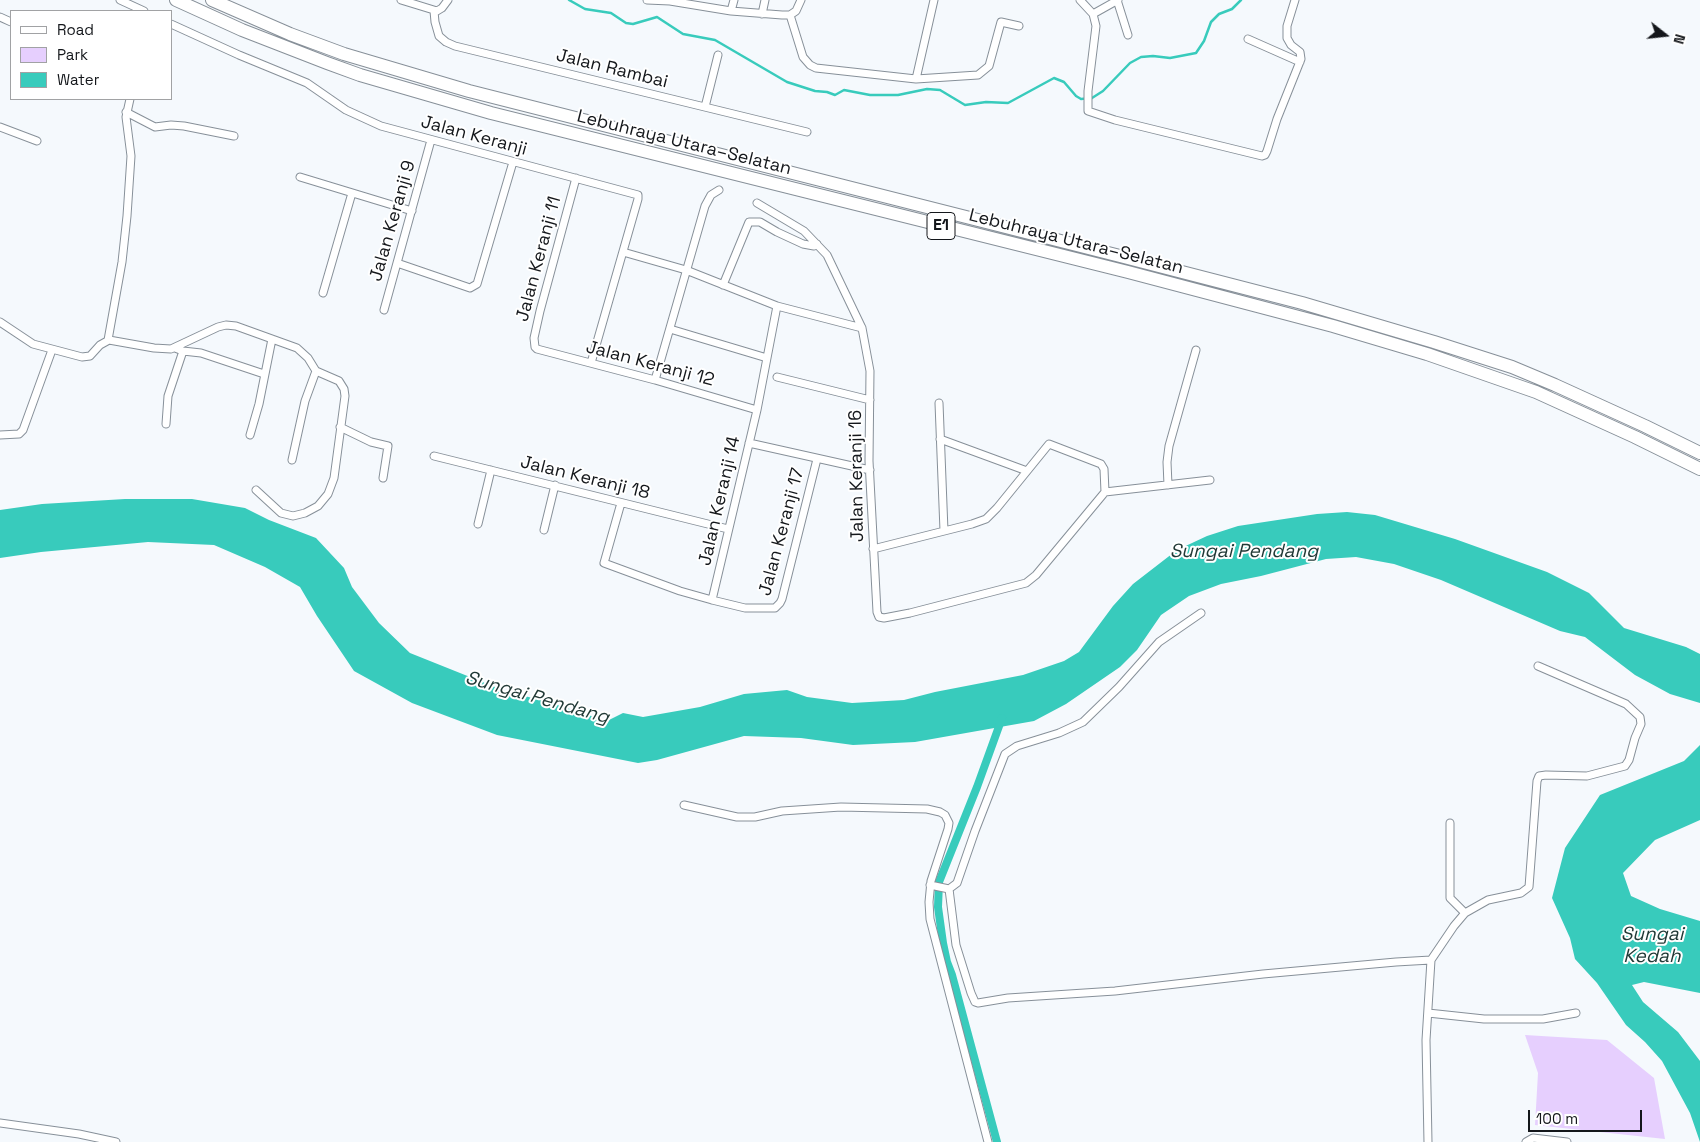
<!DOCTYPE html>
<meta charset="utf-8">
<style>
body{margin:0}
#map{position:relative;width:1700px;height:1142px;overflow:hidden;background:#f5f9fd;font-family:"Space Grotesk",sans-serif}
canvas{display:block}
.legend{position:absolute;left:10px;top:10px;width:162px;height:90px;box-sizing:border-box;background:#fff;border:1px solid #a1a2a4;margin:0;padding:6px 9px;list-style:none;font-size:15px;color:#14171b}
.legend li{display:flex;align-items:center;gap:10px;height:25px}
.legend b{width:25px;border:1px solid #a1a2a4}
.north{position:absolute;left:1640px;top:10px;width:50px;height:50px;-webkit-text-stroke:4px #fff;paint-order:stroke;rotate:106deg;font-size:14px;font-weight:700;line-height:20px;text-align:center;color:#14171b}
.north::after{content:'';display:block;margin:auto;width:18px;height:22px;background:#14171b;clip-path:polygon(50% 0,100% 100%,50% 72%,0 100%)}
.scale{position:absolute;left:1528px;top:1110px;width:114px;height:22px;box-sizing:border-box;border:2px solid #14171b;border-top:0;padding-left:6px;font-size:15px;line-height:18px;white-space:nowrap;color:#14171b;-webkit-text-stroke:4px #fff;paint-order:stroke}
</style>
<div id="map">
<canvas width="1700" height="1142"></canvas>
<ul class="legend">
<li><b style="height:6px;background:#fff"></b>Road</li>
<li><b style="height:14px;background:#e6cffe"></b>Park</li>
<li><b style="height:14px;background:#38cbbc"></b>Water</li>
</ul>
<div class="north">N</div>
<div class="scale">100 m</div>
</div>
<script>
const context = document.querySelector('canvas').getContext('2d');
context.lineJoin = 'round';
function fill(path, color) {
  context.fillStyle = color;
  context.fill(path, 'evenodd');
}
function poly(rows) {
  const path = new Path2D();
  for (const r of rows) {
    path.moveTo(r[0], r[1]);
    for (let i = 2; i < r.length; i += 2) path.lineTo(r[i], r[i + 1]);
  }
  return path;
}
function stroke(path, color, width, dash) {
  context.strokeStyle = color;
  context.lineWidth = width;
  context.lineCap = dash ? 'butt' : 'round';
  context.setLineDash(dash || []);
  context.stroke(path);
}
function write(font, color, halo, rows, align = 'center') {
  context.font = font + ' "Space Grotesk",sans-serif';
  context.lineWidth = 4;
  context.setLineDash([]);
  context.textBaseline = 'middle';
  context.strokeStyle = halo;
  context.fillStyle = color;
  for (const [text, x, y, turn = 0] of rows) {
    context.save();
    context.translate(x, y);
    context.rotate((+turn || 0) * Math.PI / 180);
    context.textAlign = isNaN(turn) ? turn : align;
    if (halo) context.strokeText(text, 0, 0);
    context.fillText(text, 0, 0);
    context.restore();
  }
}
const green = poly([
 [1525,1035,1607,1040,1654,1078,1665,1139,1535,1125,1538,1073]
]);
const water = poly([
 [125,499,192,499,245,508,269,520,316,538,344,568,352,587,379,623,410,653,505,691,548,702,607,721,623,713,643,717,700,707,744,694,787,690,807,697,852,703,904,700,935,692,1023,675,1064,661,1079,652,1113,606,1133,584,1177,550,1207,536,1238,526,1317,514,1347,512,1375,515,1455,539,1547,572,1589,593,1624,628,1686,647,1700,654,1700,703,1670,694,1635,675,1585,637,1560,631,1441,580,1394,564,1356,557,1326,559,1261,576,1221,584,1189,596,1161,615,1137,650,1120,667,1066,704,1034,721,915,742,853,745,801,738,744,736,657,760,638,763,497,735,412,703,354,671,317,616,300,587,265,567,214,545,148,542,41,552,0,558,0,510,42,504],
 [1700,745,1700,820,1655,840,1623,873,1631,896,1660,909,1700,921,1700,993,1644,982,1632,985,1643,1002,1678,1032,1700,1061,1700,1142,1690,1113,1662,1061,1645,1042,1626,1025,1597,983,1575,959,1570,938,1552,898,1565,848,1600,795,1684,761]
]);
const stream = poly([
 [569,0,585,9,611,13,626,23,633,24,657,17,683,34,715,40,787,82,815,91,827,92,835,95,844,90,870,95,898,95,927,89,940,90,965,105,986,102,1008,103,1054,78,1064,82,1076,96,1081,99,1092,98,1103,91,1130,63,1141,57,1153,56,1170,58,1196,53,1204,41,1211,22,1219,14,1232,9,1241,0]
]);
const canal = poly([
 [997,1142,952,975,947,962,943,943,938,907,939,882,977,787,1002,718]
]);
const minor = poly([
 [120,0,144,11],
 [401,0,437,11,442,8,448,0],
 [647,0,670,1,731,11,782,15,790,15,796,11,801,0],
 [1080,0,1093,14,1096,26,1088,91,1088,111,1115,120,1262,156,1265,155,1267,151,1277,119,1301,59,1300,52,1291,45,1287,38,1287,26,1295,0],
 [1117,0,1128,35],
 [434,11,435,22,439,36,446,42,455,46,807,132],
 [731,11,734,0],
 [762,14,765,0],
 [1093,14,1118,0],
 [790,15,803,57,810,65,816,68,916,79,978,75,989,66,1001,22,1019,26],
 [0,17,11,22],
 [171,24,239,55,307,83,346,110,381,126,638,195,638,199,591,363],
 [1248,39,1300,62],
 [916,79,934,0],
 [705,107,718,55],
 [126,112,155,127,171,125,184,126,234,136],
 [0,127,37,141],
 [300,177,412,211],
 [576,178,540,311,534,338,535,347,537,349,655,380,757,410],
 [757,203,804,231,827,255,862,328,870,371,869,461,877,612,879,617,884,618,910,613,1026,583,1036,575,1105,492],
 [623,252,686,270,777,306,862,328],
 [397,263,470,288,477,284,513,162],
 [723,285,749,222,760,222,777,232,803,244,814,246,817,244],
 [323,293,352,193],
 [384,310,431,140],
 [0,322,33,344,82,357,90,356,100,345,109,340,154,348,171,349,218,327,226,325,236,326,297,348,308,358,316,371,339,381,344,389,345,396,334,478,328,494,318,506,305,513,293,516,281,513,256,490],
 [670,329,767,358],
 [108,340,122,262,127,216,131,156,126,117,130,99],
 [175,348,183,351,201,353,264,374],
 [777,377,870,400],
 [655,380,705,206,711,195,719,190],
 [939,403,944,531],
 [166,424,168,396,183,351],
 [340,427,371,442,388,446,383,478],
 [0,435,19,434,23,430,52,350],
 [250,435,259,404,272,339],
 [940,439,1027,471],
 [749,443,870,470],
 [434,456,728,529],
 [292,460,305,401,316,371],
 [1168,485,1167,462,1169,446,1196,350],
 [1105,492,1210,480],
 [621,503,604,563,680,591,712,600,745,608,775,608,780,603,782,599,817,459],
 [478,524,491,470],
 [544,530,555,485],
 [873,549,972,524,986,519,997,508,1049,444,1101,464,1104,469,1105,492],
 [712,600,757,410,777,306],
 [684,805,737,817,755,817,782,811,841,807,927,809,940,812,945,815,949,823,948,829,931,881,929,902,930,919,988,1142],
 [1450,823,1450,898,1465,913],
 [930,885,949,889,957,883,975,831,1005,754,1017,746,1059,733,1083,722,1119,687,1159,642,1201,613],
 [949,889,956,945,971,993,975,1002,978,1003,1008,998,1115,991,1263,974,1396,962,1431,960],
 [1428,1013,1484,1019,1543,1019,1576,1013],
 [0,1123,79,1134,116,1142],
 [1428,1142,1426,1040,1431,960,1454,926,1465,913,1488,900,1521,893,1529,887,1537,781,1539,776,1546,775,1587,776,1625,766,1629,760,1635,738,1641,724,1640,717,1626,704,1538,666],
 [1526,1142,1533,1138,1567,1142]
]);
const motorway = poly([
 [176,0,242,30,327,63,360,75,491,113,1128,272,1333,326,1427,354,1536,392,1635,437,1700,469],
 [212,0,290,34,344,54,469,91,1120,256,1302,303,1434,342,1512,367,1555,385,1645,426,1700,453]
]);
const shields = [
 [941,226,28]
];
const shieldNames = [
 ["E1",941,226]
];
const streetNames = [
 ["Jalan Rambai",612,69,14],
 ["Jalan Keranji",474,136,15],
 ["Lebuhraya Utara–Selatan",684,143,14],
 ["Jalan Keranji 9",393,221,-74],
 ["Lebuhraya Utara–Selatan",1076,242,14],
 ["Jalan Keranji 11",539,259,-75],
 ["Jalan Keranji 12",650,364,15],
 ["Jalan Keranji 16",857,476,-91],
 ["Jalan Keranji 18",585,478,14],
 ["Jalan Keranji 14",720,501,-77],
 ["Jalan Keranji 17",782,532,-75]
];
const waterNames = [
 ["Sungai Pendang",1244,552],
 ["Sungai Pendang",537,698,16],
 ["Sungai",1652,935],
 ["Kedah",1652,957]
];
fill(green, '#e6cffe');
fill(water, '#38cbbc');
stroke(stream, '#38cbbc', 2.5);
stroke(canal, '#38cbbc', 8);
stroke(minor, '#879099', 9);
stroke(motorway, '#879099', 14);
stroke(minor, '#fff', 7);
stroke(motorway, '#fff', 12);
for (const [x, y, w] of shields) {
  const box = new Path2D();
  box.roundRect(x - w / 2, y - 13.5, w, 27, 4);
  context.fillStyle = '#fff';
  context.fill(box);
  stroke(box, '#14171b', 1);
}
write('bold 16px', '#14171b', null, shieldNames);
write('18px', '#14171b', '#fff', streetNames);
write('italic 19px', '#223a37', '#fff', waterNames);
</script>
